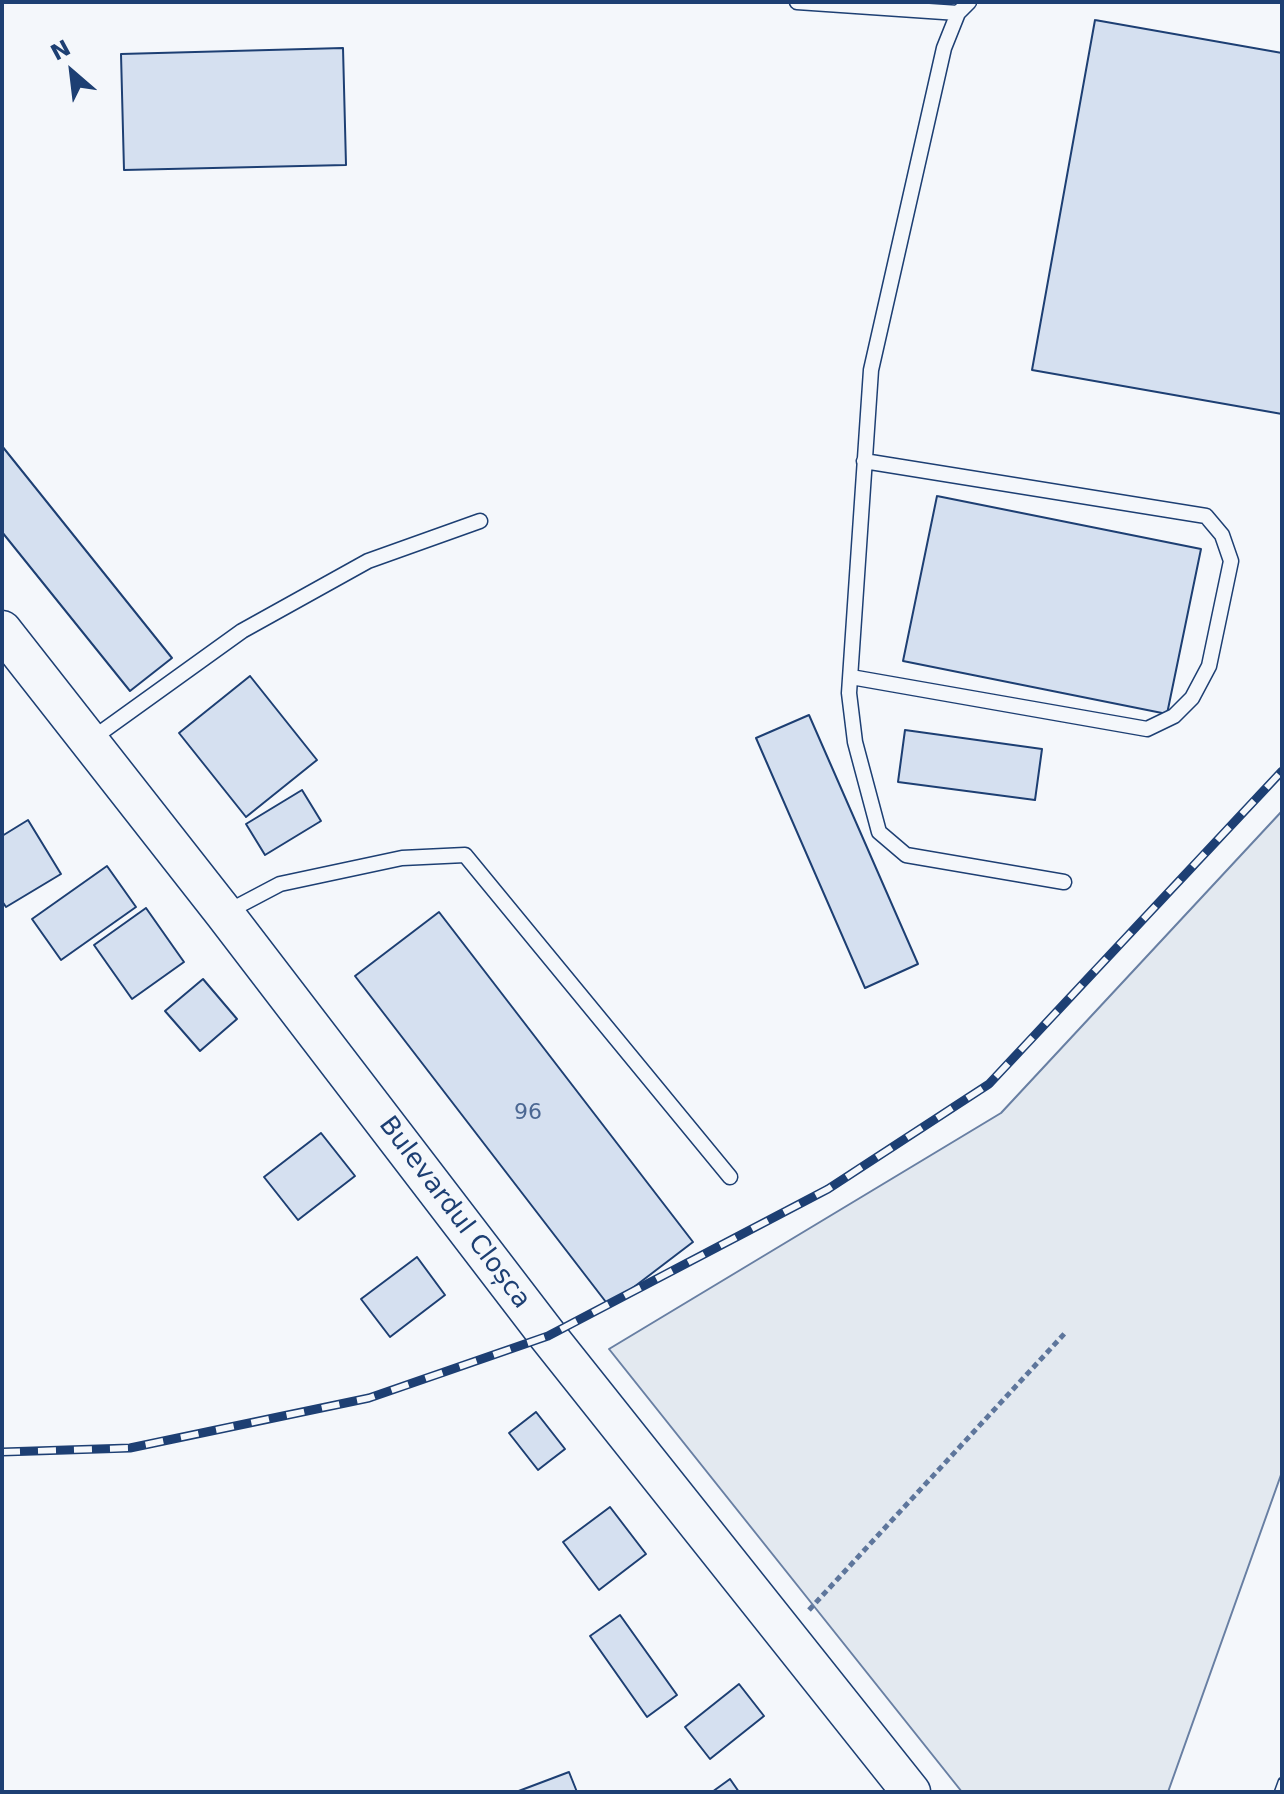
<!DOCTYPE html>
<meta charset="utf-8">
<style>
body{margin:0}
#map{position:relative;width:1284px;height:1794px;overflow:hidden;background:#f4f7fb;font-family:"DejaVu Sans",sans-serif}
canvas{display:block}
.frame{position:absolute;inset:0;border:4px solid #1d3f73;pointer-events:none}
.north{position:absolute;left:32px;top:32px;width:80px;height:80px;-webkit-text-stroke:6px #f4f7fb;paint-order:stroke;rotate:332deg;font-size:22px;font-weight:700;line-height:32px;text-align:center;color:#1d3f73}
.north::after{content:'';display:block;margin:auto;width:28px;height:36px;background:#1d3f73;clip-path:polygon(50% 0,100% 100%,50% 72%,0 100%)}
</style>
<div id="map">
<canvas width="1284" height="1794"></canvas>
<div class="frame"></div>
<div class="north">N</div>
</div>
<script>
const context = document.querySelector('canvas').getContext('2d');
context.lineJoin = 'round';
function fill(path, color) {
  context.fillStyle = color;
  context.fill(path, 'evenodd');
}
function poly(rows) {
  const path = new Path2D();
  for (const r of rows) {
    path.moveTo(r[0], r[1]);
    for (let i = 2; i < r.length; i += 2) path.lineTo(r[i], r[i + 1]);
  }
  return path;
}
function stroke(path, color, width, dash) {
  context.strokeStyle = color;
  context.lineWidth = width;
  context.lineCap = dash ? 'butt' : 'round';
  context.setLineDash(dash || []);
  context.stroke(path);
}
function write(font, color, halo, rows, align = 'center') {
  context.font = font + ' "DejaVu Sans",sans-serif';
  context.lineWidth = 6;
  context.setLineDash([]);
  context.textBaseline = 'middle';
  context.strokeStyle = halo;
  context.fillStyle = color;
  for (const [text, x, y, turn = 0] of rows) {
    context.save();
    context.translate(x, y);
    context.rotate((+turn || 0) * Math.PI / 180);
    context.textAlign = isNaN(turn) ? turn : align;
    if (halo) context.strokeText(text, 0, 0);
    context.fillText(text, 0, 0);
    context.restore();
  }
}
const green = poly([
 [1282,811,1282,1472,1168,1792,962,1792,609,1349,1001,1113,1282,811]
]);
const building = poly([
 [1095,20,1282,53,1282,414,1032,370,1095,20],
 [343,48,346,165,124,170,121,54,343,48],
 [2,446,172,658,130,691,2,532,2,446],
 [937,496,1201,549,1167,714,903,661,937,496],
 [250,676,317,760,246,817,179,733,250,676],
 [809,715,918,964,865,988,756,738,809,715],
 [905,730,1042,749,1035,800,898,782,905,730],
 [302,790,321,821,265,855,246,824,302,790],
 [28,820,61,874,6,907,2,901,2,836,28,820],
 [107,866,136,907,61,960,32,919,107,866],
 [146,908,184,962,132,999,94,945,146,908],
 [439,912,693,1242,609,1306,355,976,439,912],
 [203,979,237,1019,200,1051,165,1011,203,979],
 [321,1133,355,1176,298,1220,264,1177,321,1133],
 [417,1257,445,1295,390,1337,361,1299,417,1257],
 [536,1412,565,1449,538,1470,509,1433,536,1412],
 [610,1507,646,1554,599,1590,563,1542,610,1507],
 [620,1615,677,1695,647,1717,590,1636,620,1615],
 [739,1684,764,1716,710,1759,685,1727,739,1684],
 [569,1772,577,1792,516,1792,569,1772],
 [730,1779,739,1792,712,1792,730,1779]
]);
const path = poly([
 [809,1610,1066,1332]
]);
const service = poly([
 [797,2,958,13],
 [969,2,958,13,944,48,871,370,849,693,855,742,879,832,906,855,1064,882],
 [851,677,1147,729,1174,716,1192,698,1209,666,1231,561,1222,535,1206,516,864,461],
 [89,741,242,631,368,561,480,521],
 [225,913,280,884,402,858,465,855,730,1177]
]);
const secondary = poly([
 [2,630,224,913,548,1336,911,1792]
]);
const rail = poly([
 [2,1452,130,1448,369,1398,548,1336,828,1189,989,1084,1282,771],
 [1278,1792,1282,1781]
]);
const numberNames = [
 ["96",528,1113]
];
const streetNames = [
 ["Bulevardul Cloșca",454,1213,53]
];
fill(green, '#e3e9f0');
stroke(green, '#687fa3', 2);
fill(building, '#d5e0f0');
stroke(building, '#1d3f73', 2);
stroke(service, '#1d3f73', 17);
stroke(secondary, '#1d3f73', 41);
stroke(path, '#5e769c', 5, [6, 4]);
stroke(service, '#f4f7fb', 14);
stroke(secondary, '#f4f7fb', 38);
stroke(rail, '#1d3f73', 9);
stroke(rail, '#f4f7fb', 6, [18]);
write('22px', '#4b6792', null, numberNames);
write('26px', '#1d3f73', '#f4f7fb', streetNames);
</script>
